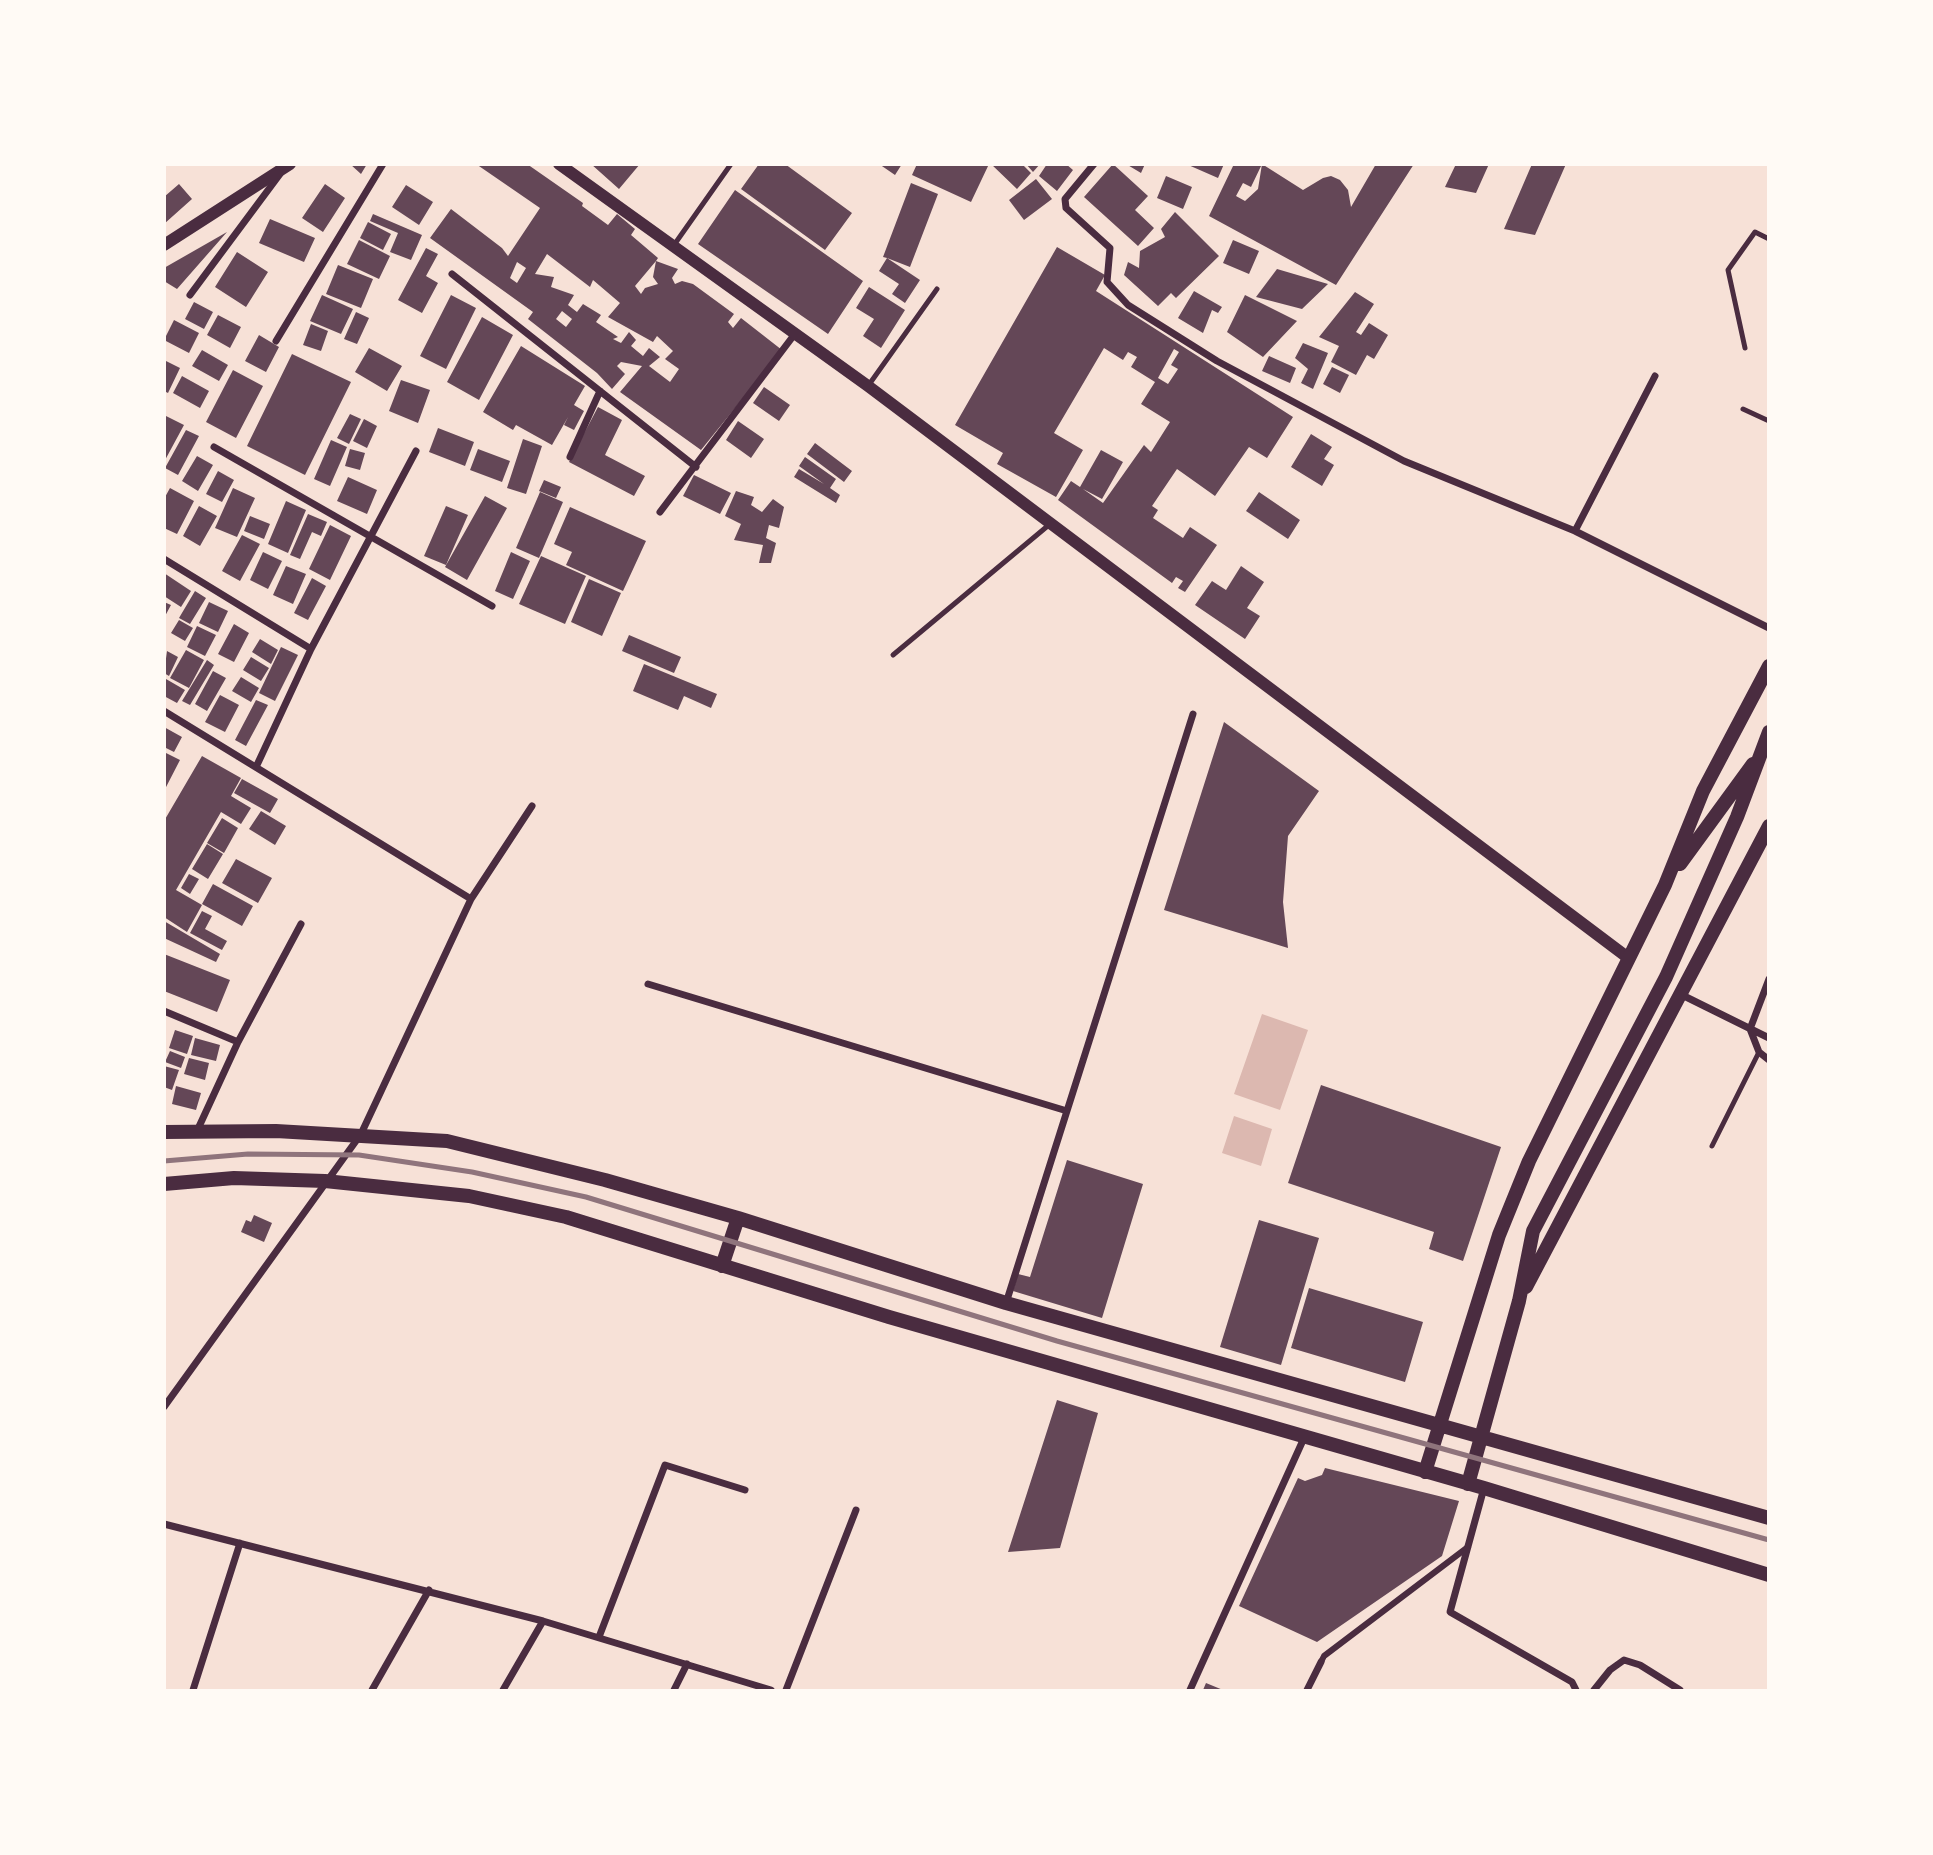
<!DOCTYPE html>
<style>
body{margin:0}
#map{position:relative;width:1933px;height:1855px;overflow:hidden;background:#f7e1d7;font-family:Quicksand,sans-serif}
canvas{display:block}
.frame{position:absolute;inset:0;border:166px solid #fffaf5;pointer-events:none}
</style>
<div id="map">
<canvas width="1933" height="1855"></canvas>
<div class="frame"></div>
</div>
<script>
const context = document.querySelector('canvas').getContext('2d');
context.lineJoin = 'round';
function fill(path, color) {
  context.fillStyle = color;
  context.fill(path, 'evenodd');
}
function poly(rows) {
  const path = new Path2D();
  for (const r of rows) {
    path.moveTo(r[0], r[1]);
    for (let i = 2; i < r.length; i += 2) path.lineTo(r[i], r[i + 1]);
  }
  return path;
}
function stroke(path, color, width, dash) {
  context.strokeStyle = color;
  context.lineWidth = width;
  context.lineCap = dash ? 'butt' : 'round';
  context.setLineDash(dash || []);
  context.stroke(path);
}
const water = poly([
 [1262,1014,1308,1030,1280,1110,1234,1094],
 [1234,1116,1272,1129,1261,1166,1222,1153]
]);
const building = poly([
 [350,164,367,164,361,174],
 [476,164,527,164,583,203,582,206,608,225,617,214,635,229,631,235,658,258,656,261,678,269,672,278,675,284,682,281,693,284,734,314,728,322,733,328,741,318,782,350,701,450,620,392,642,366,621,362,617,366,625,374,612,389,597,373,528,319,533,312,430,238,451,209,502,248,508,256,540,208],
 [547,254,590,287,593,280,620,303,608,317,653,342,657,336,673,351,665,359,679,369,670,382,649,366,660,357,649,348,643,356,631,346,636,340,629,332,621,343,613,339,618,337,596,322,601,315,583,304,577,312,568,305,574,295,551,287,554,277,535,274],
 [656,261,653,277,658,284,645,288,641,294,635,286],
 [517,262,526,268,517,283,510,278],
 [562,311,572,319,566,327,556,319],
 [591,164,640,164,619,189],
 [759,164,785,164,852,213,825,250,741,189],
 [879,164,902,164,895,175],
 [917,164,989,164,971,202,912,175],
 [991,164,1022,164,1031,173,1017,189],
 [1026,164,1040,164,1033,172],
 [1047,164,1066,164,1073,170,1057,191,1039,176],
 [1113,164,1148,196,1135,210,1154,228,1138,246,1084,197],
 [1126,164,1145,164,1141,173],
 [1186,164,1224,164,1218,178],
 [1234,164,1262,164,1251,187,1243,183,1236,196,1245,201,1258,189,1262,164,1303,190,1323,178,1331,176,1340,180,1348,190,1351,207,1376,164,1414,164,1336,285,1209,216],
 [1456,164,1489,164,1476,193,1445,187],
 [1532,164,1566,164,1535,235,1504,229],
 [1166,176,1192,187,1183,209,1157,198],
 [1036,179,1052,199,1024,220,1009,200],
 [911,183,938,194,910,267,887,258,920,280,905,303,892,294,899,284,879,271,887,258,883,257],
 [179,184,192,199,164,224,164,197],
 [325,184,345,198,323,232,302,218],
 [406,185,433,202,419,225,392,207],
 [735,190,863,281,828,334,698,244],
 [1175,212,1219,256,1176,298,1171,293,1158,306,1124,275,1128,262,1139,268,1140,251,1165,237,1161,229],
 [373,214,422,235,411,260,390,252,398,233,370,221],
 [270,219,315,238,304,262,259,243],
 [368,222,391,234,383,250,360,238],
 [227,232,177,289,164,281,164,268],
 [359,240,390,256,379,279,347,264],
 [1233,240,1259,251,1249,274,1223,263],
 [1057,247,1105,275,1096,291,1293,417,1267,458,1249,447,1215,496,1177,469,1152,506,1158,510,1153,518,1183,538,1190,527,1217,545,1185,592,1178,588,1183,581,1176,577,1172,583,1058,500,1071,481,1080,487,1101,450,1123,462,1102,499,1083,489,1103,503,1144,445,1151,452,1170,422,1141,404,1155,382,1131,367,1137,357,1128,352,1123,360,1104,348,1054,433,1083,450,1056,497,997,464,1003,453,955,425],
 [1174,349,1179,352,1171,365,1178,369,1168,384,1158,378],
 [426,248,438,254,426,276,438,283,422,313,398,300],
 [237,252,268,272,246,307,215,287],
 [338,265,373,279,361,308,326,294],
 [1277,269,1328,284,1302,309,1256,297],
 [869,287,905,310,881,348,863,336,874,319,856,308],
 [1194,291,1222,307,1218,313,1212,310,1203,333,1178,318],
 [1355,292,1374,304,1356,332,1361,335,1369,323,1388,335,1374,359,1367,355,1356,375,1331,362,1339,346,1319,337],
 [322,295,353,309,341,334,310,321],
 [451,295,476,308,446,369,420,356],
 [1245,295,1297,321,1263,357,1227,332],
 [194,302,213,312,204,329,185,319],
 [356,312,369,318,357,344,344,339],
 [218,315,241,327,230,348,207,335],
 [482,317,513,335,479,400,447,382],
 [174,320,199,333,189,353,164,340],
 [311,324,328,331,321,351,303,345],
 [259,335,279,347,266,372,245,361],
 [1303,343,1328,353,1313,389,1301,383,1308,369,1295,358],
 [521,346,585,386,574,405,584,411,574,430,564,425,568,417,552,445,516,425,513,430,483,412],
 [369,348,402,366,387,391,355,372],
 [202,350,228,365,219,381,192,366],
 [292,354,351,382,305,475,247,446],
 [1269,356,1296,368,1290,383,1262,371],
 [164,360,180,368,168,393,164,391],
 [1332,367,1349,375,1340,393,1323,384],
 [233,370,263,386,236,438,206,422],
 [182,376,209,391,200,408,173,393],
 [401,380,430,390,418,423,389,411],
 [764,387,790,405,779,421,753,403],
 [598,407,622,420,605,455,645,476,634,496,569,462],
 [350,414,361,419,349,444,337,438],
 [164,415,184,425,164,462],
 [364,419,377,426,367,448,353,441],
 [738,421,764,439,751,458,726,440],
 [438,428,474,442,465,466,429,452],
 [186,430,199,436,178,475,165,468],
 [1311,434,1332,447,1324,459,1334,465,1322,486,1291,467],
 [523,439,542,446,526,494,507,488],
 [331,440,347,447,330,486,314,479],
 [815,443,852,471,844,482,807,454],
 [350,449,365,453,360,470,345,466],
 [478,449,510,461,502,482,470,470],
 [197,456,213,465,198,491,182,481],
 [805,457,836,479,830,488,840,495,836,503,794,477,799,469,824,484,799,466],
 [218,471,234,480,222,502,206,494],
 [694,475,731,493,720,514,683,496],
 [348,477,377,490,367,514,337,501],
 [544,480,561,487,556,498,539,491],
 [170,488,194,501,177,534,164,528,164,499],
 [233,488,255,498,237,537,215,528],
 [736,491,754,497,751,505,762,512,773,499,784,507,779,528,769,525,766,538,776,543,771,563,759,563,763,545,734,540,741,524,725,516],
 [540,492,563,502,539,558,516,548],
 [1259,492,1300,520,1288,539,1246,511],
 [485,496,507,508,467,580,445,567],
 [286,501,306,510,288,553,268,544],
 [199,506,217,516,200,546,183,536],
 [446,506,468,515,446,565,424,556],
 [570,507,646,541,623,591,566,565,572,552,554,544],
 [308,514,327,522,321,536,312,532,300,559,290,555],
 [250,516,270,524,264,539,244,531],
 [330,525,351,536,330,580,309,569],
 [242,535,260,544,240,581,222,571],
 [263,552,282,561,268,589,250,580],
 [511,552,530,561,513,599,495,591],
 [541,556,586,576,565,624,519,604],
 [286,566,306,574,293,604,273,595],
 [1241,566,1264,582,1247,608,1260,616,1245,639,1195,605,1212,581,1226,590],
 [164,573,191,591,181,607,164,596],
 [312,578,326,586,308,620,294,613],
 [589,579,621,593,602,636,571,622],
 [195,591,206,598,190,624,179,618],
 [164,602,171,605,164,618],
 [209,602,228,611,218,632,199,623],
 [179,620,193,628,185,641,171,633],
 [234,624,249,633,234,662,218,654],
 [197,626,216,635,205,656,187,647],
 [629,635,681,657,674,673,622,651],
 [260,639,278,650,271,664,252,652],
 [281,647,298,655,275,701,259,693],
 [186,650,204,660,189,688,170,678],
 [167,651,178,657,169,676,164,673],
 [251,657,269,668,261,681,243,670],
 [207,660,214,665,190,705,182,701],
 [644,664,717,694,711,708,684,696,678,710,633,691],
 [213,671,226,678,207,711,195,704],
 [241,677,259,688,251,702,232,691],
 [166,679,185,690,177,703,164,696],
 [220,695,239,705,225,732,205,722],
 [256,700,268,705,246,746,235,740],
 [1224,722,1319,791,1288,836,1283,902,1288,948,1164,910],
 [164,727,182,737,174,752,164,747],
 [164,752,180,760,164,791],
 [202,756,241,778,231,796,251,808,241,824,221,812,176,890,202,905,187,932,164,917,164,821],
 [242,779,278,799,270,813,234,793],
 [261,811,286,826,275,845,249,829],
 [222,818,238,828,224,853,207,843],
 [207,844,223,854,208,879,192,869],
 [236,859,272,878,258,903,222,883],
 [189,874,199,879,190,894,181,888],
 [213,884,253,906,242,926,202,904],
 [202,911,212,916,205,929,227,941,222,950,190,933],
 [164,921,220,954,216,962,164,938],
 [164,954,230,980,217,1012,164,991],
 [175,1030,193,1036,187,1054,169,1048],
 [195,1038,220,1045,216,1061,191,1055],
 [170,1051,185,1057,181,1068,165,1062],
 [189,1058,209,1063,205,1080,184,1074],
 [164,1066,179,1070,172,1090,164,1087],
 [1321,1085,1501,1147,1463,1261,1429,1249,1434,1232,1288,1183],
 [176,1086,201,1093,196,1110,172,1104],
 [1067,1160,1143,1184,1102,1318,1013,1291,1018,1274,1030,1277],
 [254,1215,272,1223,264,1242,241,1232,246,1220,251,1222],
 [1259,1220,1319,1238,1281,1365,1220,1347],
 [1309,1288,1423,1322,1405,1382,1291,1348],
 [1057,1400,1098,1413,1060,1548,1008,1552],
 [1325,1468,1459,1501,1442,1556,1317,1642,1239,1606,1298,1478,1305,1481,1322,1475],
 [1206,1683,1223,1690,1203,1690]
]);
const service = poly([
 [674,245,731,164],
 [1745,348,1728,270,1755,232,1769,239],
 [868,386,937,289],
 [1743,409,1769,421],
 [893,655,1050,524],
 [1712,1146,1759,1052]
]);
const pedestrian = poly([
 [1321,1662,1324,1656,1468,1547]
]);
const minor = poly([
 [1094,164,1065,199,1066,208,1110,248,1107,282,1128,305,1217,361,1404,461,1575,531,1769,628],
 [452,274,696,467],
 [190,295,280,174],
 [276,341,383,164],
 [214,447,492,606],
 [570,457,600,391],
 [660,512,794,335],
 [1575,531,1655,376],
 [164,559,311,649],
 [164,711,471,899],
 [257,765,311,649,416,451],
 [1769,979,1750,1029,1759,1052,1769,1060],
 [648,984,1067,1111],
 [1682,995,1769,1038],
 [164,1011,238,1042],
 [197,1131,238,1042,301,924],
 [1006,1303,1193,714],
 [164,1407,361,1134,471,899,532,806],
 [1484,1488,1450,1612,1572,1682,1576,1690],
 [164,1524,543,1621,771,1690],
 [599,1637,665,1465,745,1490],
 [193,1690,240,1543],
 [372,1690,429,1590],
 [503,1690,543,1621],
 [674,1690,687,1664],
 [786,1690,856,1510],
 [1190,1690,1304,1438],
 [1307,1690,1321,1662],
 [1594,1690,1610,1670,1624,1660,1640,1665,1680,1690]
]);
const tertiary = poly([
 [559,164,868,386,1627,957],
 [164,245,290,164]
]);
const secondary = poly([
 [1680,864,1753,764],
 [164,1132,276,1131,447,1141,605,1180,738,1218,1006,1303,1769,1518],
 [164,1184,234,1178,325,1181,469,1196,566,1217,889,1317,1484,1488,1769,1575],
 [722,1266,738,1218],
 [1526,1287,1769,826],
 [1425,1472,1499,1235,1529,1161,1665,885,1703,791,1769,666],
 [1468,1484,1519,1301,1533,1231,1666,977,1737,817,1769,732]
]);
const rail = poly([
 [164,1161,248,1154,359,1155,472,1172,586,1197,1057,1341,1769,1540]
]);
fill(water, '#dcb8b0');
fill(building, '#644757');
stroke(service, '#4a2c40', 5);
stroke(pedestrian, '#4a2c40', 6);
stroke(minor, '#4a2c40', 7);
stroke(tertiary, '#4a2c40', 12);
stroke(secondary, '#4a2c40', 14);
stroke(rail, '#8f747c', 5);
</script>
